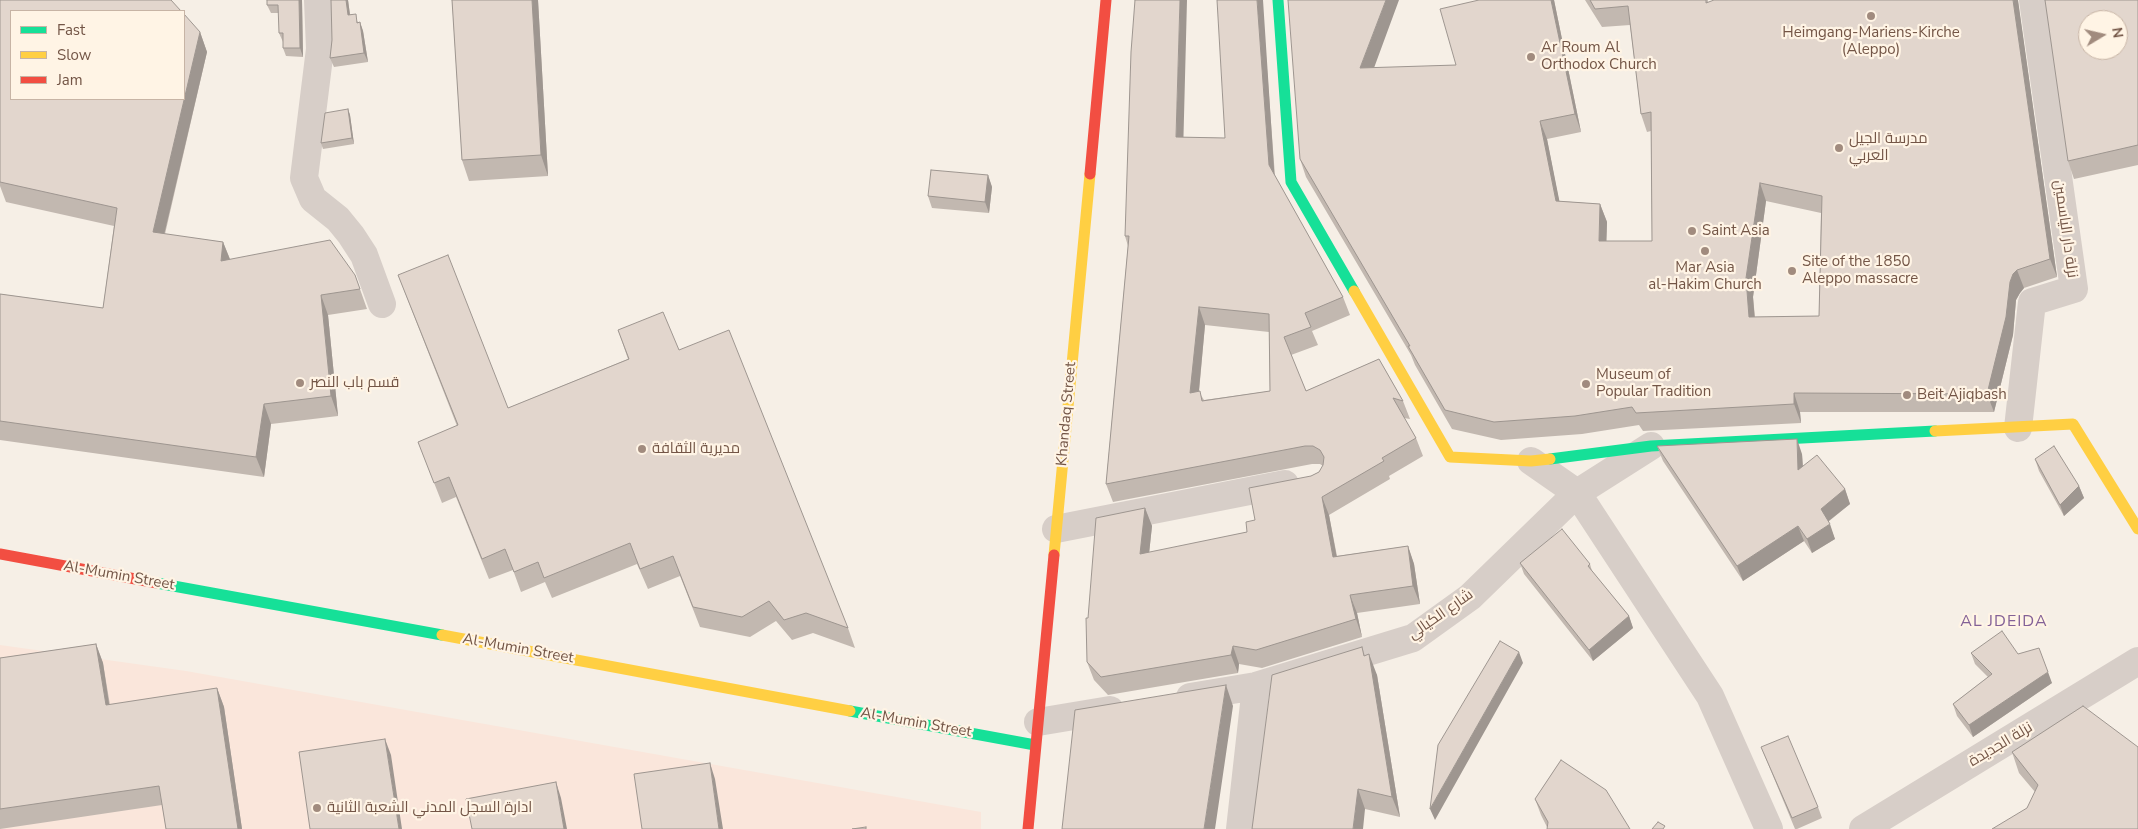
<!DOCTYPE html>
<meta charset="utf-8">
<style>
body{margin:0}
#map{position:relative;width:2138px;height:829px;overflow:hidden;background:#f6efe6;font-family:"Nunito Sans",sans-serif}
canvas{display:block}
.legend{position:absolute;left:10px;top:10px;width:175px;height:90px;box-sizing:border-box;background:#fff4e5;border:1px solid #c7b4a5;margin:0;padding:6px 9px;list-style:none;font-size:15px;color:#735546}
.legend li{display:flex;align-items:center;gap:10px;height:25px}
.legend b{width:25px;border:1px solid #c7b4a5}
.north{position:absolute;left:2078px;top:10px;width:50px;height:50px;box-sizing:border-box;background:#fff4e5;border:1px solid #c7b4a5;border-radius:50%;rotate:81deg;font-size:14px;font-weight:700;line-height:20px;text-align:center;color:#735546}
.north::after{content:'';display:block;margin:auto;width:18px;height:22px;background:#a18b7e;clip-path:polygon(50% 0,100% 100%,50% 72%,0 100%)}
</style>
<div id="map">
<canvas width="2138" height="829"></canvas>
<ul class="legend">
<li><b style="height:6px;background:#16e098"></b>Fast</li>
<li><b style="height:6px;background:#ffcf43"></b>Slow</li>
<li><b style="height:6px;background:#f24e42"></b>Jam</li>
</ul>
<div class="north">N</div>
</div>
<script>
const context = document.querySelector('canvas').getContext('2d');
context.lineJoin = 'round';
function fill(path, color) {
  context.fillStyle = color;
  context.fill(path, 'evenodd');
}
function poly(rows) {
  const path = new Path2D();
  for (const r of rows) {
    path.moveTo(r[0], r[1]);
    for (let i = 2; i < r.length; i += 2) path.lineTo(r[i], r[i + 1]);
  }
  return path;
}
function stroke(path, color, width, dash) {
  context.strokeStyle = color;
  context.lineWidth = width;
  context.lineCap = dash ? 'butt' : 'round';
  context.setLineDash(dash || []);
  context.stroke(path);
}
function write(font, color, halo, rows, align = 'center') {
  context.font = font + ' "Nunito Sans",Cairo,sans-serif';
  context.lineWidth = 4.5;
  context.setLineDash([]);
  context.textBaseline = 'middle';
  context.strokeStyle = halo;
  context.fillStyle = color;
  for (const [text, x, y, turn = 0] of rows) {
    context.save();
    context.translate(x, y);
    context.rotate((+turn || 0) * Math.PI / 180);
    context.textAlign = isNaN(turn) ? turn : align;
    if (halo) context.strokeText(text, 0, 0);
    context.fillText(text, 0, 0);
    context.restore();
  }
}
const commercial = poly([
 [0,645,186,671,981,812,981,829,0,829]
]);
const street = poly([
 [318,0,320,49,304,178,313,199,338,219,351,235,364,255,382,304],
 [2018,428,2032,302,2074,289,2033,0],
 [1531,461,1577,493,1710,696,1769,829],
 [1056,529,1285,484],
 [1190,697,1256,686,1413,638,1470,597,1577,493,1651,446],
 [1038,722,1110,710],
 [1240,829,1256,686],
 [1863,829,2138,661]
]);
const fast = poly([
 [1278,0,1291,182,1354,291],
 [1550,459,1651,446,1935,431],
 [157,583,442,635],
 [850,711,1035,745]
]);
const slow = poly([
 [1354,291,1450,457,1531,461,1550,459],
 [1935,431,2073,424,2138,529],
 [1054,555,1090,174],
 [442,635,850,711]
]);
const jam = poly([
 [1090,174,1106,0],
 [0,554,157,583],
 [1028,829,1054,555]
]);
const wall = poly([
 [0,0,200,32,207,52,165,234,223,242,230,259,355,275,367,309,328,315,338,416,271,424,264,477,0,440,0,294,103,308,114,226,6,202,0,186],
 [267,0,302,0,303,57,286,56,283,48,283,42,279,33,279,13,271,13,267,5],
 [331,0,348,0,350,14,359,23,360,22,363,31,368,62,334,67,330,58,332,40],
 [452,0,538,0,548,176,469,181,462,160],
 [1479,0,1554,0,1581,132,1547,139,1559,201,1600,204,1607,222,1606,241,1652,241,1651,131,1647,132,1641,114,1630,25,1602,27,1585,0,1708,0,1708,2,2018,2,2057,277,2024,288,2020,293,2016,300,2013,335,1994,412,1800,412,1801,423,1643,431,1639,425,1582,434,1501,440,1452,429,1415,365,1411,355,1306,177,1300,159,1374,68,1456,65],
 [1766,201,1821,213,1819,316,1755,317,1753,297],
 [2138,0,2138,165,2074,179,2068,161],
 [1262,1,1275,176,1343,297,1350,315,1312,331,1318,345,1291,355,1306,391,1379,359,1403,401,1410,419,1404,418,1416,438,1423,456,1389,476,1390,479,1329,515,1337,556,1408,546,1414,564,1420,604,1357,613,1362,637,1262,668,1239,664,1238,673,1108,695,1094,680,1087,662,1088,618,1145,508,1152,526,1149,553,1247,532,1255,520,1311,476,1319,472,1323,466,1320,464,1312,464,1113,502,1106,484,1128,246,1125,236,1183,137,1225,138],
 [1205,325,1269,332,1270,391,1204,400,1199,392],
 [348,109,350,115,354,144,323,149,321,143],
 [988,175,992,187,989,213,932,208,928,196],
 [398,275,508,408,628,359,618,330,679,350,848,628,855,648,813,633,792,640,776,621,750,637,700,627,680,576,648,589,637,564,552,598,545,582,521,592,513,570,489,579,456,497,442,503,418,442,457,426],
 [1657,446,1802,454,1803,467,1845,489,1850,504,1828,522,1835,539,1812,553,1804,541,1743,581,1663,461],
 [2035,459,2079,486,2084,498,2064,516,2039,471],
 [1520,563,1590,564,1592,571,1629,616,1633,628,1593,661,1524,574],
 [96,644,103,663,110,705,217,688,224,707,242,829,166,829,162,805,0,829,0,658],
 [1362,647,1365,656,1377,675,1400,817,1365,809,1252,829],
 [1971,653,2018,654,2052,683,1973,737,1957,716,1953,704,1988,677,1975,664],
 [1761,747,1818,807,1822,818,1797,829,1795,829],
 [2138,747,2027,808,2035,792,2019,773,2012,752],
 [1561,760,1547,827,1541,815,1535,799]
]);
const shadedWall = poly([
 [299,0,302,0,303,57,300,48],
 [346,0,348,0,351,23,348,15],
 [532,0,538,0,548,176,541,155],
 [1180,0,1187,0,1183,155,1176,137],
 [1257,0,1263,0,1275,184,1269,165],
 [1386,0,1399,0,1367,87,1360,68],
 [1551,0,1554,0,1581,132,1575,114],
 [2013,0,2018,0,2057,277,2050,259],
 [360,22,363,31,368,62,364,53],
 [200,32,207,52,160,252,153,232],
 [348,109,350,115,354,144,352,138],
 [1540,121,1547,139,1563,219,1556,201],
 [988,175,992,187,989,213,985,202],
 [1760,183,1766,201,1753,297,1756,335,1749,317,1746,278],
 [1600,204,1607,222,1606,259,1599,241],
 [223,242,231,262,221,261],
 [2017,270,2024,288,2020,293,2016,300,2013,335,1994,412,1987,394,2010,282,2013,274],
 [321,295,328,315,338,416,331,396],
 [1199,307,1205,325,1197,411,1190,393],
 [1794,393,1800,412,1801,423,1794,404],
 [264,404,271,424,264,477,256,457],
 [1797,439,1802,454,1804,485,1798,470],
 [2079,486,2084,498,2064,516,2060,505],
 [1845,489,1850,504,1826,523,1821,509],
 [1322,497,1329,515,1340,575,1333,557],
 [1145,508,1152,526,1147,573,1140,554],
 [1830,524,1835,539,1812,553,1807,539],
 [1798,526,1804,541,1743,581,1737,566],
 [1408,546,1414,564,1420,604,1413,586],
 [1350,595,1357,613,1362,637,1356,619],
 [1629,616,1633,628,1593,661,1589,650],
 [96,644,103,663,112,724,106,705],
 [1233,646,1239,664,1238,673,1231,655],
 [1519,652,1523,663,1435,820,1430,809],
 [1369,654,1377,675,1400,817,1392,797],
 [2048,672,2052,683,1973,737,1969,725],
 [1226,685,1233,706,1215,829,1204,829],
 [217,688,224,707,242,829,238,829],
 [385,739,391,755,402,829,399,829],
 [710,763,715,779,723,829,719,829],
 [556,782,561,798,567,829,564,829],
 [1358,789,1365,809,1363,829,1353,829]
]);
const building = poly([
 [0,0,171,0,181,11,11,11,11,99,184,99,184,14,200,32,153,232,223,242,221,261,330,240,355,275,360,289,321,295,331,396,264,404,256,457,0,421,0,294,103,308,117,208,0,182,0,0],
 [267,0,299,0,300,48,283,48,283,33,279,33,278,5,267,5,267,0],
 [331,0,346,0,348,15,356,14,357,23,360,22,364,53,330,58,332,40,331,0],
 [452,0,532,0,541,155,462,160,452,0],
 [1135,0,1180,0,1176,137,1225,138,1217,0,1257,0,1269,165,1343,297,1305,313,1311,327,1284,337,1306,391,1379,359,1403,401,1393,398,1416,438,1382,458,1384,461,1322,497,1333,557,1408,546,1413,586,1350,595,1356,619,1256,650,1233,646,1231,655,1101,677,1087,662,1086,618,1088,618,1096,518,1145,508,1140,554,1247,532,1246,522,1255,520,1249,488,1311,476,1319,472,1323,465,1324,457,1320,450,1313,446,1305,446,1106,484,1129,236,1125,236,1131,52,1135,0],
 [1199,307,1269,314,1270,391,1202,401,1200,391,1190,393,1199,307],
 [1288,0,1386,0,1360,68,1456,65,1440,9,1479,0,1551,0,1575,114,1540,121,1556,201,1600,204,1599,241,1652,241,1651,112,1641,114,1628,6,1595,9,1590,0,1706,0,1706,3,1714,0,2013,0,2050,259,2017,270,2013,274,2010,282,2006,317,1987,394,1794,393,1794,404,1636,413,1632,407,1575,416,1494,422,1445,410,1408,346,1410,346,1300,159,1288,0],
 [1760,183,1822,196,1819,316,1749,317,1746,278,1760,183],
 [2045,0,2138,0,2138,145,2068,161,2045,0],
 [2088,20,2118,20,2118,50,2088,50,2088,20],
 [348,109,352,138,321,143,325,113,348,109],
 [931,170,988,175,985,202,928,196,931,170],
 [448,255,508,408,629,359,618,330,663,312,679,350,729,330,848,628,806,613,784,620,769,601,742,617,693,607,673,556,640,569,630,543,544,578,538,562,514,572,505,549,482,559,449,477,434,483,418,442,458,425,398,275,448,255],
 [1797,439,1798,470,1817,455,1845,489,1821,509,1830,524,1807,539,1798,526,1737,566,1657,446,1797,439],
 [2054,446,2079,486,2060,505,2035,459,2054,446],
 [1562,529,1590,564,1588,566,1629,616,1589,650,1520,563,1562,529],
 [2002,631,2018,654,2039,648,2048,672,1969,725,1953,704,1992,674,1971,653,2002,631],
 [1500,641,1519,652,1430,809,1438,745,1500,641],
 [96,644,106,705,217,688,238,829,166,829,159,786,0,809,0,658,96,644],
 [1362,647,1364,656,1369,654,1392,797,1358,789,1353,829,1252,829,1272,675,1362,647],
 [1226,685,1204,829,1062,829,1075,710,1226,685],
 [2083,706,2138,747,2138,829,1992,829,2027,808,2038,785,2012,752,2083,706],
 [1788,736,1818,807,1792,818,1761,747,1788,736],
 [385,739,399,829,310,829,299,752,385,739],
 [1561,760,1606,790,1630,829,1547,829,1548,822,1535,799,1561,760],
 [710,763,719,829,642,829,634,774,710,763],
 [556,782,564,829,472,829,466,799,556,782],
 [1658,822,1665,826,1663,829,1652,829,1658,822],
 [866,827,866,829,852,829,866,827]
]);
const markers = [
 [1871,16,5,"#a18b7e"],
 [1531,57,5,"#a18b7e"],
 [1839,148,5,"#a18b7e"],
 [1692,231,5,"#a18b7e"],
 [1705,251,5,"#a18b7e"],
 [1792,271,5,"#a18b7e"],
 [300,383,5,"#a18b7e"],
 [1586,384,5,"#a18b7e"],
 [1907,395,5,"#a18b7e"],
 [642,449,5,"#a18b7e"],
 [317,808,5,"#a18b7e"]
];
const poiNames = [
 ["Heimgang-Mariens-Kirche",1871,33,"center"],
 ["(Aleppo)",1871,50,"center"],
 ["Ar Roum Al",1541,48],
 ["Orthodox Church",1541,65],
 ["مدرسة الجيل",1849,139],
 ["العربي",1849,156],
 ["Saint Asia",1702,231],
 ["Site of the 1850",1802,262],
 ["Aleppo massacre",1802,279],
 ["Mar Asia",1705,268,"center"],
 ["al-Hakim Church",1705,285,"center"],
 ["Museum of",1596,375],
 ["Popular Tradition",1596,392],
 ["قسم باب النصر",310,383],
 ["Beit Ajiqbash",1917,395],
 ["مديرية الثقافة",652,449],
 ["ادارة السجل المدني الشعبة الثانية",327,808]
];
const streetNames = [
 ["نزلة دار الياسمين",2065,229,82],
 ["Khandaq Street",1067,414,-85],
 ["Al-Mumin Street",119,576,10],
 ["شارع الكيالي",1441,615,-35],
 ["Al-Mumin Street",518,649,10],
 ["Al-Mumin Street",916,723,10],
 ["نزلة الجديدة",2001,745,-31]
];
const neighbourhoodNames = [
 ["AL JDEIDA",2004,622]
];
fill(commercial, '#fae6db');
stroke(street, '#d7cec8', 28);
stroke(fast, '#16e098', 11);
stroke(slow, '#ffcf43', 11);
stroke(jam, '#f24e42', 11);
fill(wall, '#c2b8b0');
fill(shadedWall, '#9e9690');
fill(building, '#e2d6cd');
stroke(building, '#9e9690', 1);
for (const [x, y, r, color] of markers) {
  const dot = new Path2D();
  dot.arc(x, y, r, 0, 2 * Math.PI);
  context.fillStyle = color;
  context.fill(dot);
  stroke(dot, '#fff4e5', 2);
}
write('15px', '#735546', '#fff4e5', poiNames, 'left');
write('15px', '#735546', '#fff4e5', streetNames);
context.letterSpacing = '1px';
write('16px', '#836197', '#fff4e5', neighbourhoodNames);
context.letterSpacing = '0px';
</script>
